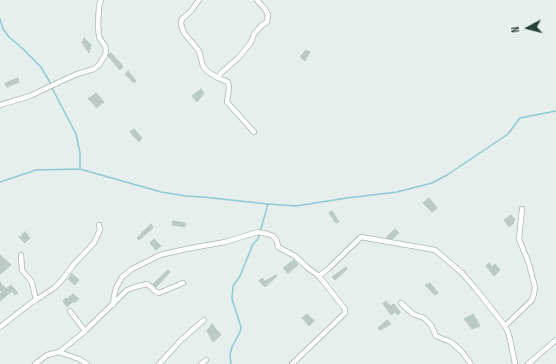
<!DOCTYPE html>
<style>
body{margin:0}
#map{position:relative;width:556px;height:364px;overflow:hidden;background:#e6efeb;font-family:"Sofia Sans Condensed",sans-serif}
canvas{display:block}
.north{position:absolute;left:508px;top:8px;width:40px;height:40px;-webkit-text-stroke:3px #f7fbf9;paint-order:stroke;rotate:263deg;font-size:11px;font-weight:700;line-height:16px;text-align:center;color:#24423a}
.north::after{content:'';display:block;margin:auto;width:14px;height:18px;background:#24423a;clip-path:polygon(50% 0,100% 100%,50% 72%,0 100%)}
</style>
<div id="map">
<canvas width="556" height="364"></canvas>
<div class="north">N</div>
</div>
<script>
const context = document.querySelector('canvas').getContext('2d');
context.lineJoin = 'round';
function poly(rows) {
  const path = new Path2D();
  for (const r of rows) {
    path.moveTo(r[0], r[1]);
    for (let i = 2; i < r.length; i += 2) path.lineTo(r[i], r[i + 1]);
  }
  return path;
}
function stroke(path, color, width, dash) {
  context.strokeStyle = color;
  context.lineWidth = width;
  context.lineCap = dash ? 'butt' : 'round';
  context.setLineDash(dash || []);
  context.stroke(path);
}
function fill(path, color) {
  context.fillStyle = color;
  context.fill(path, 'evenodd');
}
const stream = poly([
 [0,19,3,29,9,37,22,48,41,67,51,84],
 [52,88,76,134,80,153,80,169],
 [0,182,36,170,80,169,161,192,186,196,203,197,268,204,296,206,347,198,397,192,432,183,447,175,508,134,520,118,556,111],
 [231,364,230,355,232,347,240,332,241,327,232,299,233,286,240,276,253,244,258,239,268,204]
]);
const building = poly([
 [84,38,91,45,89,53,82,43,84,38],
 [306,50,310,52,305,61,300,57,306,50],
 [111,53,123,66,120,70,108,56,109,54,111,53],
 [128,71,136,81,134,83,125,74,128,71],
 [18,78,19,82,7,87,5,83,18,78],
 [201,89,204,93,197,102,192,96,201,89],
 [96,93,104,102,96,108,94,104,88,99,96,93],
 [134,129,142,138,139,142,130,132,134,129],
 [429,198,437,208,432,212,423,203,429,198],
 [332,211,339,222,336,223,329,213,332,211],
 [511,215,515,220,513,222,514,223,509,227,504,220,511,215],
 [173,221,185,223,185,227,172,225,173,221],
 [151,224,153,228,139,240,137,238,151,224],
 [395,229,399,233,392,239,386,238,395,229],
 [25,232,30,238,25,243,18,236,24,238,21,235,25,232],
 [154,239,161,246,156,250,150,243,154,239],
 [0,255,11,265,0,274,0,255],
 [294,260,298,265,288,273,283,268,294,260],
 [489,263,492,267,495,264,500,270,494,276,486,266,489,263],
 [346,267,347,269,335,280,332,277,346,267],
 [168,270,170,272,156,287,153,284,168,270],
 [72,274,79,280,75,285,68,279,72,274],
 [276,275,277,276,265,287,259,281,262,278,265,281,276,275],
 [0,282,6,289,11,285,18,293,15,295,12,291,0,301,0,294,2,292,0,290,0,282],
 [430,283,438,293,435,295,425,285,430,283],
 [73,294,79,299,74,303,73,301,67,307,63,301,66,298,67,299,73,294],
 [386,301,390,306,394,304,400,312,398,315,395,312,391,315,383,304,386,301],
 [307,314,314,321,309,326,302,318,307,314],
 [473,314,480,326,472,329,464,319,473,314],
 [387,320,391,324,380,330,378,328,387,320],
 [212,324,221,335,213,342,207,331,212,324]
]);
const minor = poly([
 [199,0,191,11,182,19,181,23,182,27,184,33,199,51,203,66,207,71,218,78,228,82,229,88,227,102,254,132],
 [218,78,221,73,239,57,251,42,254,34,262,25,267,22,268,15,265,9,257,0],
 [0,105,30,96,55,84,77,74,94,69,99,65,105,55,106,51,105,46,99,37,98,25,99,6,101,0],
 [319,276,328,269,361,237,435,250,462,273,475,288,505,326,508,332,510,339,515,364],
 [36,300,54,288,61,281,75,263,94,243,100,230,99,225],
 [401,303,413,314,424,318,431,325,436,336,451,342,462,352,471,364],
 [113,305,114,296,116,288,122,277,132,269,160,255,186,249,225,242,258,232,268,234,273,236,277,241,278,247,295,256,308,268,319,276,345,309,345,313,292,364],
 [70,311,85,331],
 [505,326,532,300,534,294,535,287,529,264,519,239,522,209],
 [0,327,31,303,36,300,32,283,29,278,25,274,22,270,21,255],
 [59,352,73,341,85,331,127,290,135,287,147,284,151,287,156,292,159,293,183,283],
 [35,364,47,355,59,352,79,359,87,364],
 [159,364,173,349,180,341,204,320],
 [201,364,206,360],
 [528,364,556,340]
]);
stroke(stream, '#8ec9d4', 1.5);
fill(building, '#bbcac4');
stroke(building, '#b8c9c2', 1);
stroke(minor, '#a8b8b2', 6);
stroke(minor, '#fff', 4.5);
</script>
